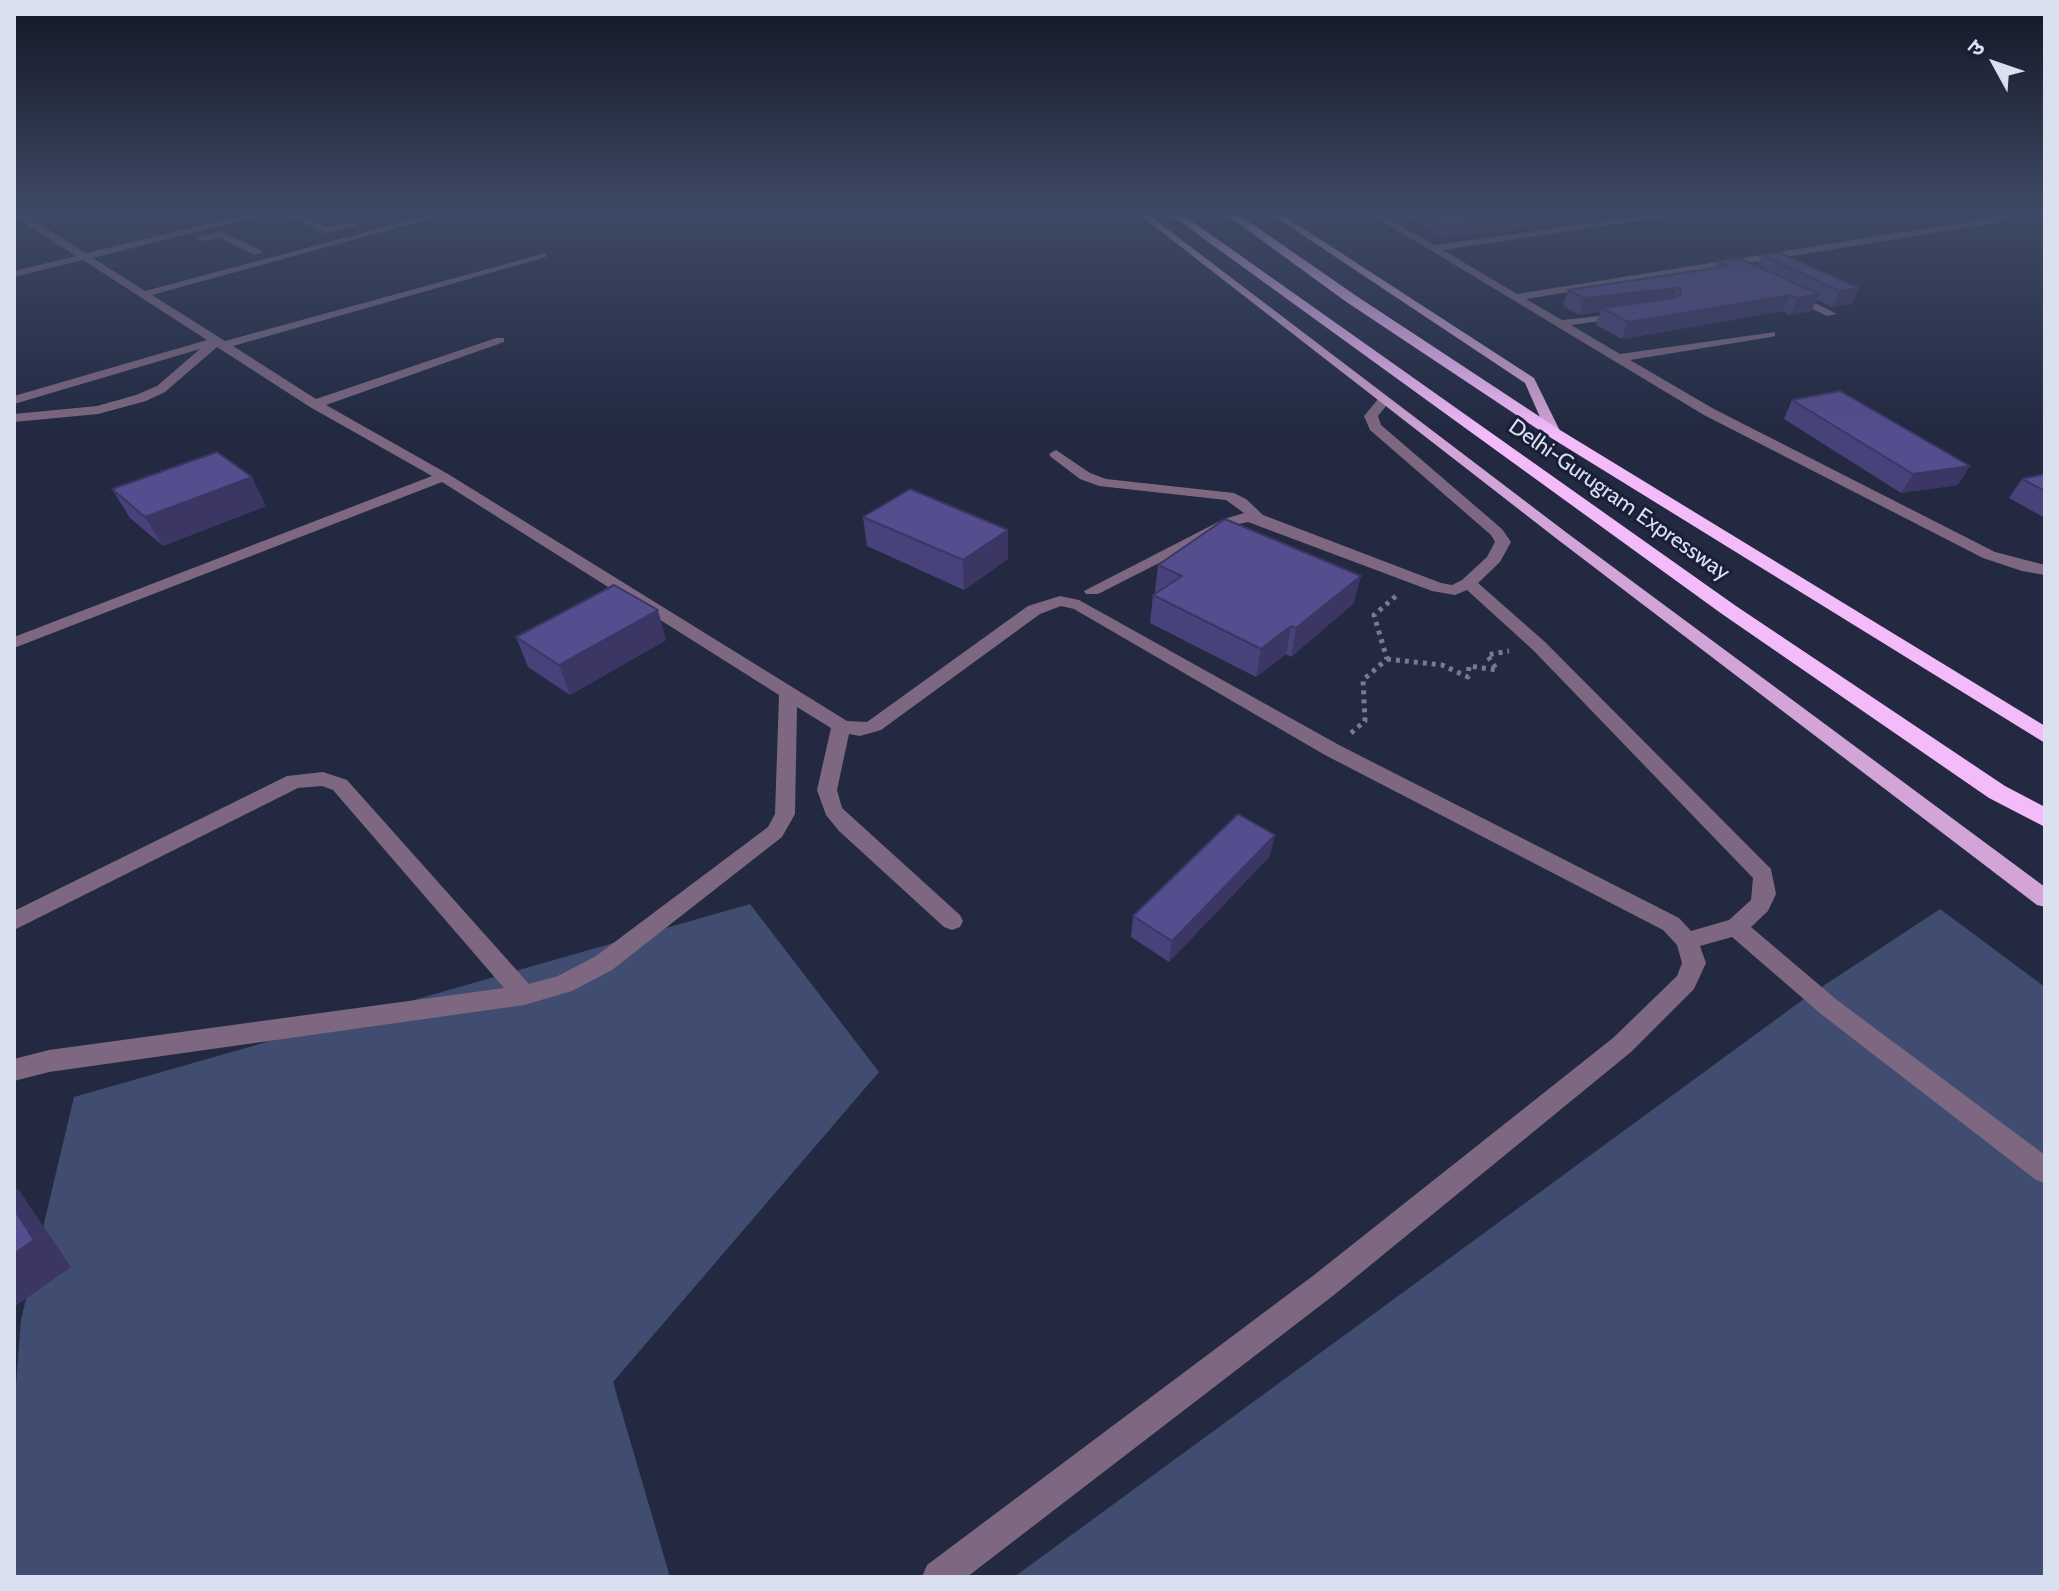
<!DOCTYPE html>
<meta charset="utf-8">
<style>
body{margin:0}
#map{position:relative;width:2059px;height:1591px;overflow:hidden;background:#222941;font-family:Cabin,"Noto Sans Devanagari",sans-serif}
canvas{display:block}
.frame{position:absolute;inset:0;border:16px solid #dae0f0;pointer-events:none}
.north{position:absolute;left:1955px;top:24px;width:80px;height:80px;-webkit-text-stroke:6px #181f36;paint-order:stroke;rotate:310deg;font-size:22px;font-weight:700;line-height:32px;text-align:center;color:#dae0f0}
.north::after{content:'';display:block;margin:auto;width:28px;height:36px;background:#dae0f0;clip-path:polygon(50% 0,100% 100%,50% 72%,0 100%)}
</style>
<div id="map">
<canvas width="2059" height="1591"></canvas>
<div class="frame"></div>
<div class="north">उ</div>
</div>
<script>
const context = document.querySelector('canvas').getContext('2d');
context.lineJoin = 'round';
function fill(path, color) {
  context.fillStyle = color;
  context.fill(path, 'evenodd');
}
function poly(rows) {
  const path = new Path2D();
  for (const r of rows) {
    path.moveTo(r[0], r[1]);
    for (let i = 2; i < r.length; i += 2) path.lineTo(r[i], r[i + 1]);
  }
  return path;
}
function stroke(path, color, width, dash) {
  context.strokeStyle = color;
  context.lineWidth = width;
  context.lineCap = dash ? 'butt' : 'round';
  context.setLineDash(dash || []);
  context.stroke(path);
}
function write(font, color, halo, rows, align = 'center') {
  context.font = font + ' Cabin,sans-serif';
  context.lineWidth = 6;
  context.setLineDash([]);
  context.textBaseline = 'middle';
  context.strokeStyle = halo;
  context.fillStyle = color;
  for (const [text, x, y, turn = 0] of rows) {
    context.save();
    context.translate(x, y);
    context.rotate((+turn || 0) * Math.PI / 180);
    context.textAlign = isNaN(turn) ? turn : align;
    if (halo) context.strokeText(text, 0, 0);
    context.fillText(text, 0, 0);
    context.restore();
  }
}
const green = poly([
 [750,904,879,1072,613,1382,670,1577,14,1577,14,1411,21,1320,74,1097],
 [1940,909,2045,987,2045,1577,1014,1577,1808,996]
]);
const path = poly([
 [1387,659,1442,665,1468,677,1469,666,1497,670,1487,655,1509,651],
 [1351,733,1365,721,1363,680,1387,659,1374,615,1396,596]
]);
const minor = poly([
 [14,212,20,212,86,253,259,212,274,212,93,258,145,291,441,212,454,212,152,295,225,341,546,253,546,257,233,346,316,399,496,338,504,338,504,342,326,405,448,474,847,721,867,722,1028,606,1060,596,1079,600,1339,745,1679,918,1691,931,1729,920,1751,900,1753,878,1533,650,1467,590,1455,595,1432,591,1248,522,1234,525,1098,594,1086,594,1084,591,1224,519,1244,513,1226,500,1099,486,1080,479,1051,457,1049,454,1056,450,1090,473,1106,479,1234,493,1246,499,1263,515,1441,583,1452,585,1462,580,1487,557,1495,542,1491,535,1370,430,1364,416,1379,398,1389,398,1390,401,1378,416,1381,425,1502,529,1511,542,1500,562,1478,583,1545,642,1771,869,1776,894,1768,911,1751,927,1837,1000,2045,1155,2045,1183,2036,1180,1821,1014,1732,937,1700,946,1706,963,1694,989,1631,1052,1334,1295,967,1577,922,1577,927,1565,1314,1275,1613,1038,1677,976,1682,963,1677,945,1663,930,1325,755,1074,609,1061,606,1040,614,881,730,860,736,849,734,837,790,842,808,960,915,963,921,960,927,952,930,944,927,839,831,826,815,817,790,831,728,797,707,795,814,782,837,612,970,572,991,524,1005,49,1072,14,1081,14,1059,49,1050,504,988,333,790,322,786,298,788,14,930,14,911,287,776,323,772,347,780,529,984,558,976,596,956,768,827,775,814,779,695,442,482,14,648,14,637,432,476,310,407,217,347,165,392,146,401,98,414,14,422,14,414,97,406,136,395,157,386,200,349,14,404,14,396,207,340,83,260,14,277,14,271,76,256,14,216,14,212],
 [280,212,292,212,327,227,352,223,357,226,326,233,280,212],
 [1367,212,1378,212,1434,245,1672,212,1695,212,1443,250,1517,294,1997,217,1991,212,2001,212,2008,217,2008,221,1526,299,1562,320,1626,313,1628,315,1622,318,1571,325,1620,354,1775,332,1775,336,1771,337,1630,360,1714,409,1995,552,2045,565,2045,575,2022,571,1983,558,1704,415,1367,212],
 [222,232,262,251,263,253,254,255,221,238,201,241,196,238,222,232],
 [1788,293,1796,293,1837,314,1827,316,1788,297,1788,293]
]);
const major = poly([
 [1136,212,1145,212,1567,533,2045,887,2045,907,2037,905,1557,539,1136,212],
 [1268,212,1278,212,1534,378,1561,433,1559,436,1547,433,1525,383,1268,212]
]);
const highway = poly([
 [1167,212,1179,212,1736,606,2005,786,2045,807,2045,827,1989,798,1722,614,1167,212],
 [1223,212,1235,212,1355,295,1560,430,2045,726,2045,743,1548,436,1345,301,1223,212]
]);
const wall = poly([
 [1396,212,1642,212,1642,213,1443,238],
 [1796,212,1853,212,1811,218],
 [1762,255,1859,288,1851,304,1832,307,1817,300,1811,311,1790,315,1783,311,1622,339,1596,325,1600,312,1579,315,1563,306,1568,290,1715,268,1718,261,1757,266],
 [1792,400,1958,485,1901,493,1784,419],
 [2045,474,2045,518,2009,498,2022,479],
 [112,489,266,506,163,546,130,518],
 [863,517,1008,559,964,590,867,546],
 [1158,565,1354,603,1291,657,1286,654,1256,677,1150,623,1153,595,1156,593,1155,592],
 [516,637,666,640,570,695,528,667],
 [1270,856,1169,962,1131,937,1133,916]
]);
const shadedWall = poly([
 [1564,212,1642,212,1642,213,1443,238,1446,226],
 [1814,212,1853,212,1811,218],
 [1677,288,1671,304,1602,308,1600,312,1579,315,1584,298],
 [1859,288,1851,304,1832,307,1840,291],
 [1819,294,1811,311,1790,315,1798,298],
 [1790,295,1783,311,1622,339,1628,322],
 [1970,466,1958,485,1901,493,1913,474],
 [252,477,266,506,163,546,145,517],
 [1008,530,1008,559,964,590,963,560],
 [1361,576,1354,603,1291,657,1296,628],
 [658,610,666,640,570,695,559,665],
 [1291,626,1286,654,1256,677,1261,649],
 [1275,835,1270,856,1169,962,1172,941],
 [14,1186,19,1190,71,1267,14,1307]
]);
const building = poly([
 [1419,212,1564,212,1446,226,1419,212],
 [1778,252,1859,288,1840,291,1762,255,1778,252],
 [1739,258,1819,294,1798,298,1790,295,1628,322,1602,308,1674,298,1681,295,1681,290,1677,288,1584,298,1568,290,1729,266,1718,261,1739,258],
 [1840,391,1970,466,1913,474,1792,400,1840,391],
 [217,452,252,477,145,517,112,489,217,452],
 [2045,474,2045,491,2022,479,2045,474],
 [910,489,1008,530,963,560,863,517,910,489],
 [1225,519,1361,576,1296,628,1291,626,1261,649,1153,595,1182,576,1158,565,1225,519],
 [614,585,658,610,559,665,516,637,614,585],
 [1238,814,1275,835,1172,941,1133,916,1238,814],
 [14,1209,34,1240,14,1254,14,1209]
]);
const farStreetnames = [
 ["Delhi-Gurugram Expressway",1619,500,35]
];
fill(green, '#404c70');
stroke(path, '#757c90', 5, [4, 5]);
fill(minor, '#7e6780');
fill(major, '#d2a4d7');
fill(highway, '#f3bbfa');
fill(wall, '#48427a');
fill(shadedWall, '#3b3663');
fill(building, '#544d8e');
stroke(building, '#3b3663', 2);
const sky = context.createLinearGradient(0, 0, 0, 434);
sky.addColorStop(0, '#131724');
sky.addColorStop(0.49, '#3e4965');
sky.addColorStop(1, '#3e496500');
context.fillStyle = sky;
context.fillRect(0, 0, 2059, 434);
write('22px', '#dae0f0', '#181f36', farStreetnames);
</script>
